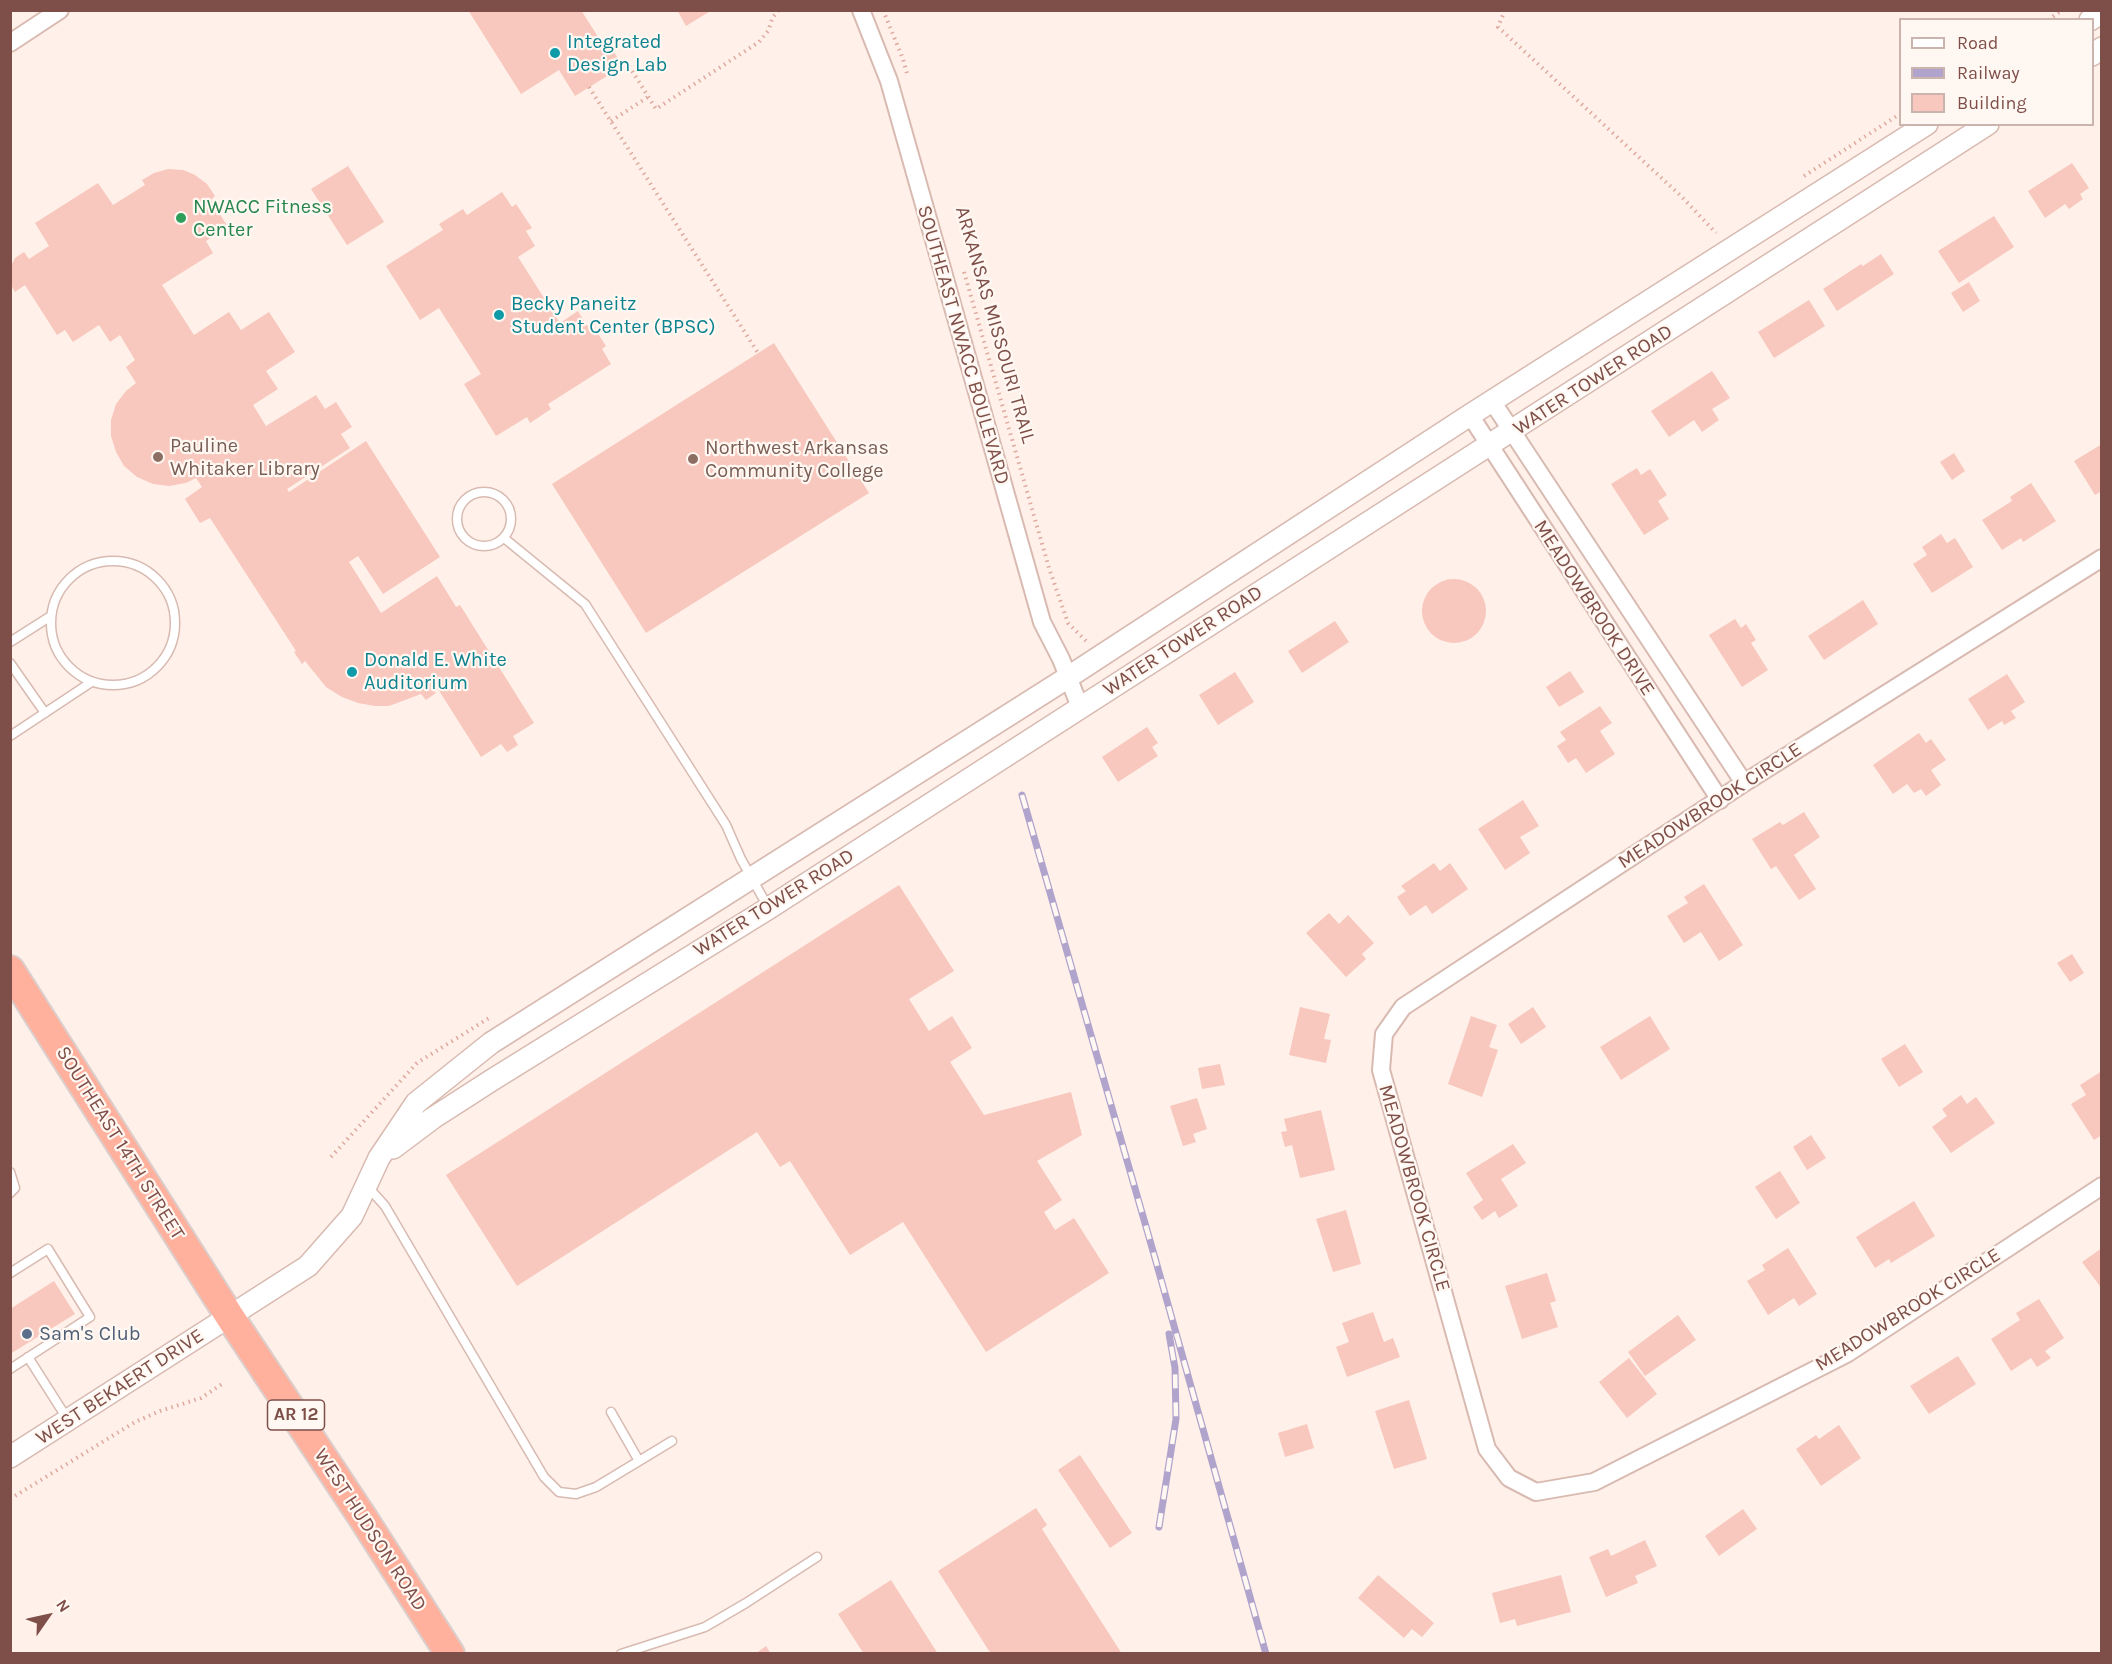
<!DOCTYPE html>
<style>
body{margin:0}
#map{position:relative;width:2112px;height:1664px;overflow:hidden;background:#fff1e9;font-family:Karla,sans-serif}
canvas{display:block}
.frame{position:absolute;inset:0;border:12px solid #7e4f48;pointer-events:none}
.legend{position:absolute;left:1899px;top:18px;width:195px;height:108px;box-sizing:border-box;background:#fff7f2;border:2px solid #cbb4ae;margin:0;padding:8px 10px;list-style:none;font-size:18px;color:#7e4f48}
.legend li{display:flex;align-items:center;gap:12px;height:30px}
.legend b{width:30px;border:2px solid #cbb4ae}
.north{position:absolute;left:18px;top:1586px;width:60px;height:60px;-webkit-text-stroke:4px #fff7f2;paint-order:stroke;rotate:56deg;font-size:16px;font-weight:700;line-height:24px;text-align:center;color:#7e4f48}
.north::after{content:'';display:block;margin:auto;width:21px;height:27px;background:#7e4f48;clip-path:polygon(50% 0,100% 100%,50% 72%,0 100%)}
</style>
<div id="map">
<canvas width="2112" height="1664"></canvas>
<div class="frame"></div>
<ul class="legend">
<li><b style="height:8px;background:#fff"></b>Road</li>
<li><b style="height:8px;background:#b0a4cc"></b>Railway</li>
<li><b style="height:16px;background:#f8c7bd"></b>Building</li>
</ul>
<div class="north">N</div>
</div>
<script>
const context = document.querySelector('canvas').getContext('2d');
context.lineJoin = 'round';
function fill(path, color) {
  context.fillStyle = color;
  context.fill(path, 'evenodd');
}
function poly(rows) {
  const path = new Path2D();
  for (const r of rows) {
    if (r.length === 3) {
      path.moveTo(r[0] + r[2], r[1]);
      path.arc(r[0], r[1], r[2], 0, 2 * Math.PI);
      continue;
    }
    path.moveTo(r[0], r[1]);
    for (let i = 2; i < r.length; i += 2) path.lineTo(r[i], r[i + 1]);
  }
  return path;
}
function stroke(path, color, width, dash) {
  context.strokeStyle = color;
  context.lineWidth = width;
  context.lineCap = dash ? 'butt' : 'round';
  context.setLineDash(dash || []);
  context.stroke(path);
}
function write(font, color, halo, rows, align = 'center') {
  context.font = font + ' Karla,sans-serif';
  context.lineWidth = 4.5;
  context.setLineDash([]);
  context.textBaseline = 'middle';
  context.strokeStyle = halo;
  context.fillStyle = color;
  for (const [text, x, y, turn = 0] of rows) {
    context.save();
    context.translate(x, y);
    context.rotate((+turn || 0) * Math.PI / 180);
    context.textAlign = isNaN(turn) ? turn : align;
    if (halo) context.strokeText(text, 0, 0);
    context.fillText(text, 0, 0);
    context.restore();
  }
}
const building = poly([
 [468,10,581,10,600,40,605,38,623,66,575,96,559,70,521,94],
 [677,10,712,10,686,26],
 [2072,163,2089,188,2080,194,2083,199,2069,209,2065,204,2045,218,2028,191],
 [348,166,384,222,347,245,311,189],
 [168,169,183,170,195,175,207,184,215,196,211,200,228,227,206,241,213,253,162,285,194,335,229,312,241,330,269,312,295,352,266,371,278,389,253,405,266,426,316,395,325,409,336,402,352,427,341,434,350,448,287,489,289,492,366,441,440,557,383,594,358,556,349,562,381,613,437,576,456,607,460,605,534,723,513,736,518,745,507,752,501,744,481,757,438,689,434,691,436,693,426,700,421,694,389,706,375,706,358,703,342,697,326,687,305,661,302,664,294,652,296,651,210,518,200,523,185,499,202,487,196,478,186,483,169,486,153,484,137,477,124,466,116,452,111,436,111,420,116,404,126,391,136,383,126,367,135,360,120,335,110,342,99,325,73,342,65,330,57,335,25,285,15,292,10,283,10,268,15,258,24,252,29,259,49,246,35,223,98,183,113,205,145,185,142,180,154,173],
 [502,192,512,207,516,204,532,228,526,231,535,246,518,257,560,323,578,311,587,326,591,323,606,346,602,349,611,364,548,404,551,409,530,423,527,417,496,436,464,384,481,374,439,308,420,320,386,266,443,230,439,224,463,209,467,215],
 [1994,216,2014,247,1959,283,1938,251],
 [1881,254,1894,274,1837,311,1823,289,1861,264,1863,266],
 [1969,282,1980,301,1963,312,1951,293],
 [1809,300,1825,326,1774,358,1758,332],
 [774,343,869,493,646,633,552,484],
 [1712,371,1730,398,1712,409,1719,420,1702,432,1694,420,1669,437,1651,411],
 [2102,444,2102,491,2095,495,2074,461],
 [1954,453,1965,471,1952,480,1940,462],
 [1637,468,1641,475,1650,469,1667,495,1658,501,1669,519,1644,535,1611,484],
 [2031,483,2056,521,2023,542,2021,538,2002,550,1982,520,2012,501,2010,497],
 [1941,534,1947,543,1955,538,1973,567,1932,593,1913,564,1927,555,1922,547],
 [1454,611,32],
 [1863,600,1878,624,1824,660,1808,636],
 [1735,619,1741,628,1746,624,1756,640,1751,643,1768,670,1742,687,1709,635],
 [1335,621,1349,642,1302,673,1288,651],
 [1570,671,1584,692,1559,707,1546,687],
 [1235,672,1254,702,1218,725,1199,695],
 [2007,674,2025,702,2011,711,2016,718,2004,725,2002,721,1988,730,1968,699],
 [1600,706,1612,723,1600,731,1615,754,1586,773,1576,758,1568,763,1557,746,1566,740,1560,732],
 [1147,727,1158,743,1152,747,1158,756,1118,782,1102,757],
 [1919,733,1926,743,1931,739,1946,760,1931,770,1941,785,1926,796,1921,789,1914,793,1907,784,1893,794,1873,765],
 [1523,800,1539,826,1520,837,1530,853,1505,870,1478,829],
 [1804,812,1820,837,1794,855,1816,889,1799,900,1776,866,1771,869,1752,839,1780,822,1783,825],
 [1434,863,1440,871,1450,863,1468,889,1432,914,1426,905,1410,916,1397,897,1406,891,1401,886],
 [1704,884,1743,945,1719,961,1701,932,1684,943,1667,916,1688,903,1684,897],
 [899,885,954,971,909,999,929,1031,952,1016,972,1048,950,1062,984,1115,1071,1092,1082,1135,1037,1161,1062,1200,1044,1212,1055,1230,1074,1218,1109,1273,986,1352,903,1222,850,1255,790,1161,780,1167,757,1132,517,1286,446,1175],
 [1329,913,1339,924,1348,915,1374,943,1362,954,1366,959,1346,977,1306,933],
 [2072,954,2084,973,2070,982,2057,963],
 [1300,1007,1330,1014,1324,1039,1331,1040,1326,1063,1289,1055],
 [1533,1007,1546,1027,1521,1044,1508,1024],
 [1471,1016,1497,1025,1489,1047,1498,1050,1482,1097,1448,1084],
 [1650,1016,1670,1049,1621,1080,1600,1047],
 [1905,1044,1923,1072,1899,1087,1881,1059],
 [1220,1064,1225,1085,1202,1089,1198,1068],
 [2102,1071,2102,1135,2094,1140,2071,1104,2086,1095,2080,1085],
 [1961,1095,1967,1104,1976,1097,1995,1123,1951,1153,1932,1127,1947,1116,1942,1109],
 [1197,1098,1207,1129,1193,1134,1196,1142,1183,1146,1170,1106],
 [1321,1110,1335,1170,1300,1178,1292,1145,1285,1147,1281,1132,1287,1131,1284,1119],
 [1811,1135,1826,1158,1807,1170,1793,1147],
 [1513,1144,1526,1163,1501,1179,1518,1206,1499,1218,1495,1211,1482,1220,1473,1207,1483,1200,1466,1173],
 [1780,1171,1800,1203,1776,1219,1755,1187],
 [1914,1201,1935,1236,1891,1263,1889,1259,1875,1268,1856,1237],
 [1346,1210,1361,1264,1333,1272,1316,1219],
 [1788,1248,1817,1294,1799,1306,1794,1298,1768,1315,1747,1281,1765,1270,1762,1265],
 [2102,1248,2102,1289,2082,1262],
 [1547,1273,1556,1301,1550,1303,1558,1327,1522,1339,1505,1286],
 [54,1281,75,1314,10,1354,10,1309],
 [2039,1299,2064,1338,2045,1351,2051,1358,2037,1367,2031,1358,2011,1371,1991,1339,2020,1320,2016,1313],
 [1373,1312,1384,1342,1393,1338,1400,1357,1347,1377,1336,1347,1349,1342,1342,1323],
 [1678,1315,1696,1340,1645,1376,1628,1352],
 [1958,1356,1976,1384,1929,1414,1910,1386],
 [1629,1358,1657,1394,1627,1418,1599,1382],
 [1409,1400,1427,1459,1394,1469,1375,1411],
 [1307,1424,1314,1448,1285,1457,1278,1433],
 [1839,1425,1861,1458,1821,1486,1796,1449,1816,1435,1819,1439],
 [1080,1455,1132,1533,1110,1548,1058,1470],
 [1036,1508,1047,1525,1042,1529,1122,1654,991,1654,938,1571],
 [1743,1509,1757,1529,1719,1556,1705,1536],
 [1645,1540,1657,1566,1635,1576,1638,1583,1606,1597,1589,1557,1608,1549,1611,1556],
 [1378,1575,1434,1623,1422,1637,1412,1629,1404,1638,1358,1598],
 [1561,1575,1571,1612,1517,1626,1515,1619,1500,1623,1492,1593],
 [891,1580,938,1654,864,1654,838,1614],
 [766,1646,771,1654,755,1654]
]);
const path = poly([
 [883,10,903,59,908,77],
 [1505,10,1498,27,1681,196,1716,233],
 [2048,20,2062,10],
 [629,66,656,109,759,42,768,31,773,17,779,10],
 [589,87,758,353],
 [611,121,648,97],
 [1804,176,1900,114],
 [964,272,1049,568,1068,623,1087,642],
 [331,1157,417,1063,489,1018],
 [10,1499,135,1422,160,1411,201,1398,222,1384]
]);
const service = poly([
 [484,519,27],
 [504,538,585,604,726,825,741,859,768,907],
 [113,623,62],
 [10,642,51,616],
 [10,663,45,713],
 [10,736,90,683],
 [10,1172,15,1188,10,1193],
 [368,1187,385,1206,544,1477,559,1492,576,1494,596,1487,672,1441],
 [10,1273,48,1249,90,1317,10,1369],
 [28,1357,68,1420],
 [611,1412,639,1461],
 [621,1654,705,1627,746,1603,817,1557]
]);
const minor = poly([
 [861,10,889,81,1042,622,1061,659,1080,707],
 [10,43,60,10],
 [1492,401,1744,783],
 [1470,415,1720,800],
 [2102,558,1744,783,1403,1007,1384,1034,1381,1070,1487,1449,1509,1478,1536,1492,1594,1482,1848,1353,2102,1186]
]);
const tertiary = poly([
 [2090,20,2102,12],
 [2092,55,2102,48],
 [393,1148,433,1118,492,1080,769,908,1988,124],
 [10,1457,308,1266,352,1216,379,1158,416,1103,491,1043,1067,678,1470,415,1927,124]
]);
const trunk = poly([
 [10,970,230,1317,361,1515,450,1654]
]);
const rail = poly([
 [1022,795,1155,1258,1266,1654],
 [1159,1527,1176,1419,1175,1368,1169,1334]
]);
const markers = [
 [555,53,6,"#0f9aa8"],
 [181,218,6,"#2e9e5b"],
 [499,315,6,"#0f9aa8"],
 [158,457,6,"#8d6e63"],
 [693,459,6,"#8d6e63"],
 [352,672,6,"#0f9aa8"],
 [27,1334,6,"#5c6f8a"]
];
const shields = [
 [296,1415,57]
];
const shieldNames = [
 ["AR 12",296,1415]
];
const cultureNames = [
 ["Integrated",567,42],
 ["Design Lab",567,65],
 ["Becky Paneitz",511,304],
 ["Student Center (BPSC)",511,327],
 ["Donald E. White",364,660],
 ["Auditorium",364,683]
];
const leisureNames = [
 ["NWACC Fitness",193,207],
 ["Center",193,230]
];
const streetNames = [
 ["ARKANSAS MISSOURI TRAIL",995,325,74],
 ["SOUTHEAST NWACC BOULEVARD",963,345,74],
 ["WATER TOWER ROAD",1593,380,-33],
 ["MEADOWBROOK DRIVE",1594,608,57],
 ["WATER TOWER ROAD",1183,641,-33],
 ["MEADOWBROOK CIRCLE",1710,806,-33],
 ["WATER TOWER ROAD",774,903,-32],
 ["SOUTHEAST 14TH STREET",120,1143,58],
 ["MEADOWBROOK CIRCLE",1414,1188,74],
 ["MEADOWBROOK CIRCLE",1908,1310,-32],
 ["WEST BEKAERT DRIVE",120,1387,-33],
 ["WEST HUDSON ROAD",370,1530,57]
];
const educationNames = [
 ["Pauline",170,446],
 ["Whitaker Library",170,469],
 ["Northwest Arkansas",705,448],
 ["Community College",705,471]
];
const serviceNames = [
 ["Sam's Club",39,1334]
];
fill(building, '#f8c7bd');
stroke(service, '#d8bab1', 11);
stroke(minor, '#d8bab1', 20);
stroke(tertiary, '#d8bab1', 24);
stroke(trunk, '#dbcecc', 32);
stroke(path, '#dea99f', 4, [1.5, 4.5]);
stroke(service, '#fff', 8);
stroke(minor, '#fff', 16);
stroke(tertiary, '#fff', 21);
stroke(trunk, '#ffb19d', 28);
stroke(rail, '#b0a4cc', 7);
stroke(rail, '#fff7f2', 4.5, [14]);
for (const [x, y, r, color] of markers) {
  const dot = new Path2D();
  dot.arc(x, y, r, 0, 2 * Math.PI);
  context.fillStyle = color;
  context.fill(dot);
  stroke(dot, '#fff7f2', 2);
}
for (const [x, y, w] of shields) {
  const box = new Path2D();
  box.roundRect(x - w / 2, y - 15, w, 30, 4.5);
  context.fillStyle = '#fff7f2';
  context.fill(box);
  stroke(box, '#7e4f48', 1.5);
}
write('bold 18px', '#7e4f48', null, shieldNames);
write('20px', '#0d838f', '#fff7f2', cultureNames, 'left');
write('20px', '#27864d', '#fff7f2', leisureNames, 'left');
write('20px', '#7e4f48', '#fff7f2', streetNames);
write('20px', '#785e54', '#fff7f2', educationNames, 'left');
write('20px', '#4e5e75', '#fff7f2', serviceNames, 'left');
</script>
